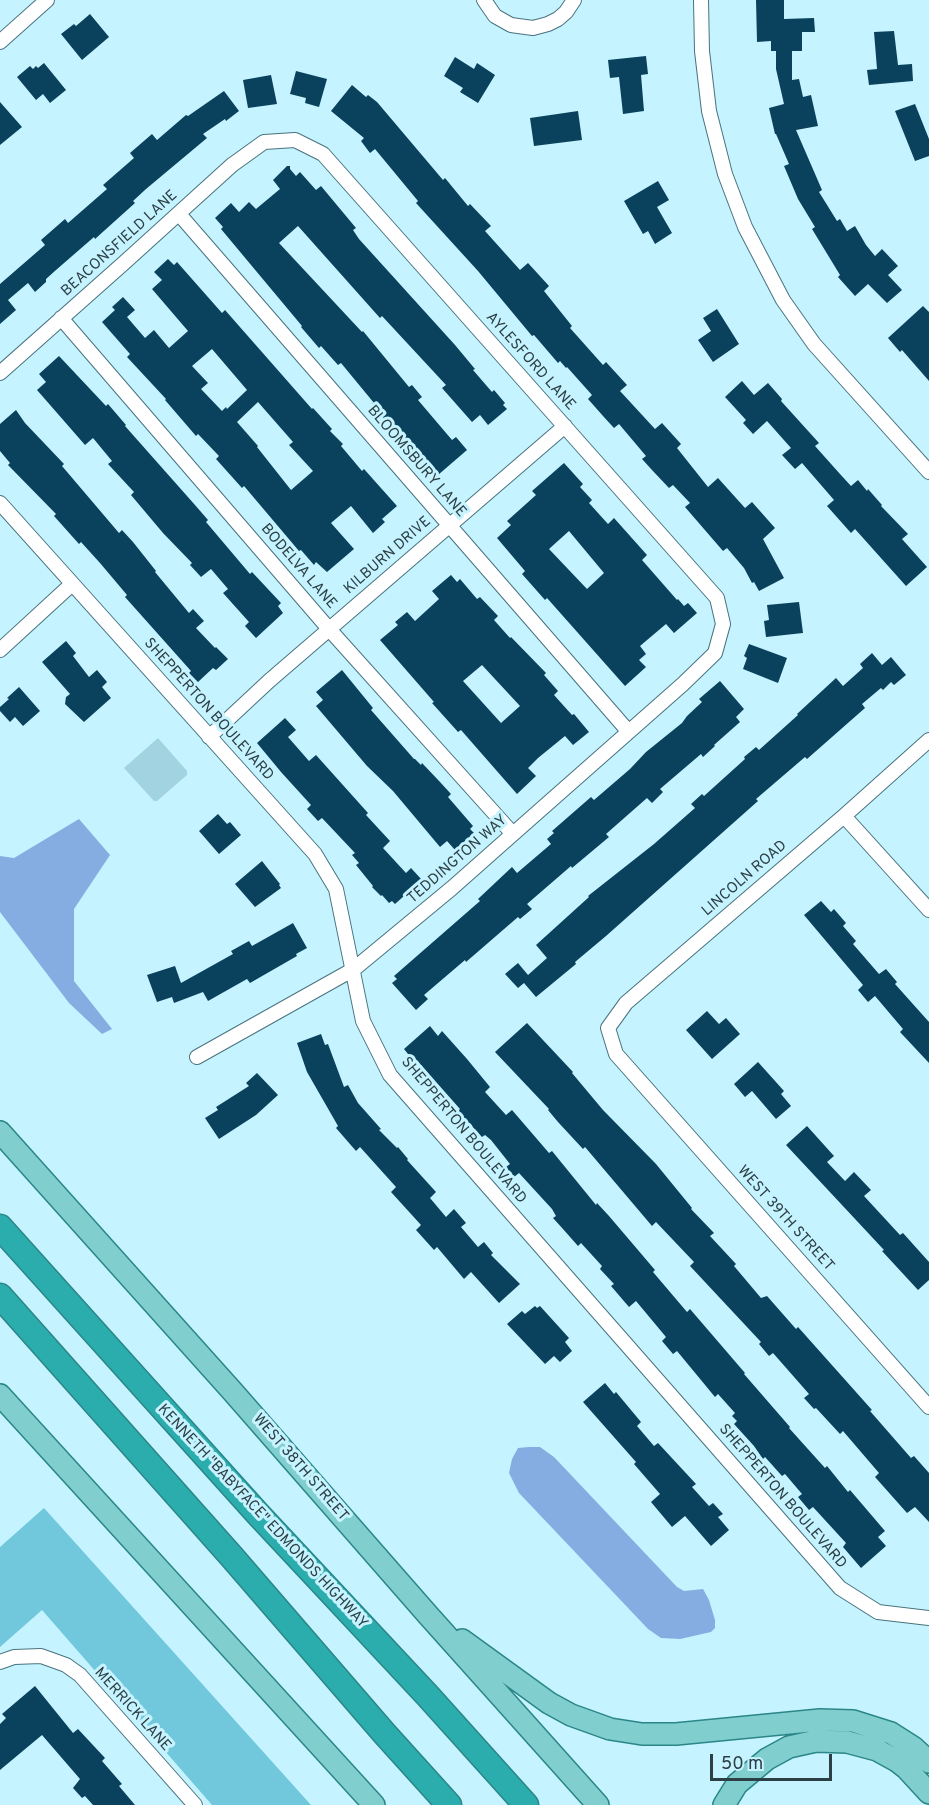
<!DOCTYPE html>
<style>
body{margin:0}
#map{position:relative;width:929px;height:1805px;overflow:hidden;background:#c5f3ff;font-family:Overpass,sans-serif}
canvas{display:block}
.scale{position:absolute;left:710px;top:1754px;width:122px;height:27px;box-sizing:border-box;border:3px solid #2c3f44;border-top:0;padding-left:8px;font-size:18px;line-height:21px;white-space:nowrap;color:#2c3f44;-webkit-text-stroke:4px #c5f3ff;paint-order:stroke}
</style>
<div id="map">
<canvas width="929" height="1805"></canvas>
<div class="scale">50 m</div>
</div>
<script>
const context = document.querySelector('canvas').getContext('2d');
context.lineJoin = 'round';
function fill(path, color) {
  context.fillStyle = color;
  context.fill(path, 'evenodd');
}
function poly(rows) {
  const path = new Path2D();
  for (const r of rows) {
    path.moveTo(r[0], r[1]);
    for (let i = 2; i < r.length; i += 2) path.lineTo(r[i], r[i + 1]);
  }
  return path;
}
function stroke(path, color, width, dash) {
  context.strokeStyle = color;
  context.lineWidth = width;
  context.lineCap = dash ? 'butt' : 'round';
  context.setLineDash(dash || []);
  context.stroke(path);
}
function write(font, color, halo, rows, align = 'center') {
  context.font = font + ' Overpass,sans-serif';
  context.lineWidth = 6;
  context.setLineDash([]);
  context.textBaseline = 'middle';
  context.strokeStyle = halo;
  context.fillStyle = color;
  for (const [text, x, y, turn = 0] of rows) {
    context.save();
    context.translate(x, y);
    context.rotate((+turn || 0) * Math.PI / 180);
    context.textAlign = isNaN(turn) ? turn : align;
    if (halo) context.strokeText(text, 0, 0);
    context.fillText(text, 0, 0);
    context.restore();
  }
}
const green = poly([
 [158,738,187,771,187,775,157,801,154,801,124,768]
]);
const forest = poly([
 [44,1508,311,1805,212,1805,42,1610,0,1647,0,1547]
]);
const water = poly([
 [79,819,110,855,74,909,74,981,112,1029,102,1034,69,1003,0,912,0,856,14,858],
 [529,1447,540,1447,554,1457,677,1587,684,1591,703,1589,709,1600,715,1620,715,1628,711,1632,680,1639,661,1638,648,1629,519,1493,509,1473,512,1459,518,1448]
]);
const building = poly([
 [756,0,784,0,784,19,814,18,815,32,802,32,802,51,792,51,792,80,799,79,803,97,811,95,818,126,796,130,822,190,819,192,837,221,840,219,847,231,855,226,866,245,875,256,882,249,898,266,888,275,902,290,887,303,868,284,855,296,838,277,840,275,812,229,815,227,798,199,784,166,789,164,776,134,775,134,769,108,784,104,776,69,776,51,771,51,771,41,757,42],
 [90,14,109,37,82,60,61,34,74,24,76,26],
 [894,31,898,65,912,64,913,81,869,85,867,70,877,69,874,32],
 [646,56,648,74,641,75,644,111,623,114,619,77,610,78,608,60],
 [455,57,474,69,477,63,495,75,478,103,460,92,463,88,444,76],
 [44,63,66,90,50,103,43,94,36,100,17,77,30,66,33,69,36,66,38,68],
 [296,71,327,79,319,107,305,103,306,98,290,94],
 [271,75,277,104,248,108,243,80],
 [352,85,366,97,368,95,377,102,443,180,445,178,468,206,470,204,491,226,485,231,520,270,528,263,549,286,544,291,572,326,570,328,603,365,606,362,627,385,620,391,655,429,662,423,681,444,677,448,708,487,718,478,745,508,752,502,775,528,763,539,784,578,759,591,754,582,752,583,744,568,727,548,723,551,685,507,690,503,673,485,669,488,652,470,642,459,646,456,619,424,614,428,603,416,588,399,592,395,567,367,566,368,560,361,558,363,534,335,532,336,478,271,416,203,418,201,375,149,370,153,361,141,364,138,331,111],
 [224,91,239,111,226,121,225,119,203,134,207,138,146,189,133,201,135,203,95,239,94,237,56,270,46,279,46,282,35,292,28,283,8,300,16,310,0,324,0,284,45,245,41,240,65,219,68,223,107,189,103,185,134,158,130,153,152,134,157,140,186,115,188,116],
 [0,102,22,127,0,145],
 [915,104,929,139,929,156,915,161,895,111],
 [578,111,582,140,534,146,530,118],
 [287,166,290,166,290,169,296,176,300,172,316,190,321,186,356,228,353,230,359,239,455,345,475,369,473,370,492,392,494,390,505,403,503,405,507,409,488,425,480,415,472,422,442,388,446,385,382,316,380,318,298,226,279,243,362,332,363,331,409,387,412,385,422,397,418,400,452,440,456,437,467,450,438,475,432,467,429,470,392,423,389,425,372,404,374,403,341,363,338,365,321,346,319,348,301,327,302,326,221,229,223,227,215,218,231,203,239,212,249,202,256,209,280,189,273,180],
 [658,181,669,200,657,207,672,233,655,244,648,231,643,234,624,201],
 [168,259,174,265,177,262,222,313,225,310,312,409,313,408,332,429,330,431,343,444,341,446,362,471,364,469,397,506,382,519,385,522,373,533,351,506,331,523,354,549,327,572,316,562,314,565,301,550,299,551,244,486,242,488,216,459,219,456,198,434,196,436,165,400,166,399,127,357,130,354,102,322,115,310,112,307,123,297,135,310,127,317,145,338,154,330,169,348,188,331,152,289,162,280,154,272],
 [212,349,247,390,227,409,226,407,222,411,201,389,208,383,192,366],
 [258,402,293,442,289,445,313,471,291,490,257,447,258,446,237,422],
 [923,306,929,312,929,381,902,350,900,352,888,338],
 [717,309,739,344,713,362,698,340,711,331,703,318],
 [59,356,106,406,108,404,126,425,125,426,195,505,208,520,206,522,250,574,252,572,281,603,278,606,283,613,256,638,245,626,249,622,223,593,228,589,211,569,201,577,190,565,192,563,163,533,131,495,134,492,108,464,112,461,93,438,85,445,37,390,46,382,39,374],
 [742,381,754,395,768,383,782,399,781,401,819,443,815,446,840,474,851,486,858,480,867,491,868,489,882,505,881,506,908,534,902,539,927,567,906,586,855,529,851,533,827,506,834,500,802,463,795,469,782,455,791,448,767,421,753,434,743,423,746,420,725,397],
 [16,410,25,423,64,464,62,466,119,533,122,530,133,542,156,571,155,572,189,613,193,609,204,621,196,628,215,648,216,647,228,659,216,670,213,668,198,682,189,673,191,671,125,597,127,595,100,563,81,542,79,544,54,516,56,514,8,465,10,463,0,451,0,424],
 [564,463,583,484,580,487,592,500,589,503,608,524,614,518,647,555,642,560,677,600,678,599,684,606,688,603,697,613,674,633,666,624,640,646,646,654,639,660,646,667,625,686,547,598,545,600,522,574,525,571,497,538,511,525,507,521,536,495,532,491],
 [569,531,604,573,587,589,549,549],
 [451,575,457,582,460,579,477,599,480,597,498,616,494,620,510,638,511,637,546,673,544,675,558,691,554,695,572,715,574,714,589,732,573,745,565,736,538,758,528,768,536,776,517,794,461,730,458,732,432,703,434,702,380,640,398,625,395,622,407,612,415,621,439,599,432,591],
 [482,665,520,706,501,723,463,681],
 [799,602,803,633,766,637,764,621,769,620,767,605],
 [66,641,76,653,73,656,89,677,97,670,107,682,102,687,111,698,84,722,65,704,66,697,70,694,42,662],
 [749,644,787,658,778,683,743,669,747,658,744,656],
 [872,653,882,665,891,657,906,675,894,685,891,682,883,690,881,688,862,704,865,708,807,759,805,757,756,799,758,801,606,936,575,962,576,964,536,997,524,983,518,988,505,974,518,963,528,975,547,958,536,945,589,897,588,896,654,844,695,808,691,804,702,794,704,796,745,759,744,757,756,747,759,750,798,715,797,714,836,678,843,686,863,668,860,664],
 [342,670,373,708,371,710,414,759,415,759,421,765,422,763,440,782,451,794,448,797,473,826,470,829,474,833,455,850,447,841,440,847,393,791,367,766,316,706,323,700,316,692],
 [720,681,744,709,736,717,740,722,714,745,715,746,703,757,701,754,660,789,663,792,652,803,647,798,606,834,609,837,572,868,571,866,527,904,532,909,520,919,518,917,466,962,465,960,424,995,428,999,416,1010,392,983,397,979,394,976,480,901,478,899,512,867,517,873,551,844,547,839,554,833,552,831,591,797,594,800,630,769,646,752,682,723,687,716,702,702,699,699],
 [19,687,40,711,23,726,15,717,10,722,0,711,0,707,9,699,7,698],
 [285,718,296,730,288,737,309,761,316,755,368,813,366,815,390,841,383,848,406,873,411,868,422,880,395,904,392,901,389,903,382,895,381,896,372,887,373,886,356,865,359,863,352,855,355,853,322,818,318,821,307,809,311,805,281,772,257,743],
 [218,814,227,824,230,822,241,835,219,854,199,831],
 [262,861,280,884,279,885,281,888,255,907,235,884],
 [821,901,831,912,834,909,846,923,843,926,856,941,853,944,879,974,886,969,897,982,895,984,929,1022,929,1063,900,1032,903,1029,875,996,868,1002,858,990,863,985,804,915],
 [293,923,307,948,296,954,297,956,250,983,247,979,208,1001,203,992,174,1003,172,997,157,1002,147,975,175,966,181,983,233,954,231,951,249,941,252,946],
 [707,1011,719,1024,726,1018,740,1034,712,1059,686,1030],
 [527,1023,573,1072,572,1073,603,1110,656,1164,692,1208,691,1209,714,1233,710,1236,736,1264,734,1266,761,1298,767,1296,796,1329,798,1327,872,1410,870,1411,911,1458,914,1456,929,1473,929,1522,915,1507,907,1513,875,1477,879,1473,843,1431,840,1434,816,1408,814,1409,804,1398,809,1394,773,1353,769,1356,759,1344,761,1342,690,1266,694,1262,656,1222,652,1226,585,1147,583,1149,558,1122,548,1110,549,1109,495,1052],
 [430,1026,438,1036,442,1031,467,1059,490,1087,485,1092,506,1115,512,1110,549,1153,552,1151,596,1205,597,1203,609,1216,655,1270,653,1272,687,1312,690,1309,745,1373,744,1374,790,1427,789,1428,825,1468,827,1466,848,1492,850,1490,885,1531,878,1537,886,1546,861,1568,843,1547,846,1543,813,1507,809,1510,798,1497,802,1494,785,1474,782,1476,765,1457,763,1459,754,1446,734,1424,737,1421,732,1416,735,1413,718,1394,715,1397,677,1351,673,1354,662,1341,666,1337,636,1301,629,1307,611,1286,614,1284,600,1269,602,1266,581,1243,578,1246,563,1229,553,1218,556,1216,552,1209,519,1173,514,1177,506,1167,510,1164,491,1140,485,1135,482,1137,458,1111,460,1109,414,1057,412,1059,404,1049],
 [321,1034,325,1045,328,1044,344,1087,348,1085,358,1103,381,1129,379,1130,397,1148,398,1147,408,1159,407,1160,436,1192,430,1198,446,1217,454,1209,466,1223,461,1227,478,1247,484,1242,493,1253,491,1255,520,1284,499,1303,471,1272,464,1279,437,1247,434,1250,416,1230,421,1225,391,1192,396,1187,360,1147,356,1151,336,1128,338,1126,307,1072,297,1043],
 [758,1062,784,1091,781,1094,791,1106,776,1119,752,1091,745,1097,734,1084],
 [257,1073,278,1095,256,1115,219,1139,205,1118,218,1110,216,1107,249,1086,246,1083],
 [807,1126,834,1156,827,1162,845,1181,854,1172,871,1190,864,1196,900,1235,903,1233,929,1262,929,1280,918,1290,882,1251,884,1250,786,1145],
 [535,1306,537,1308,540,1306,569,1338,565,1342,572,1351,560,1362,554,1356,545,1364,507,1324,522,1311,525,1314],
 [605,1383,614,1394,616,1392,641,1422,637,1426,654,1446,658,1443,696,1484,692,1487,709,1506,713,1503,723,1514,718,1517,729,1530,711,1546,685,1516,672,1527,651,1502,660,1494,634,1464,636,1462,583,1402],
 [35,1686,73,1733,78,1729,105,1758,102,1761,122,1784,119,1786,135,1805,93,1805,85,1796,82,1798,73,1788,80,1779,42,1735,0,1770,0,1724,6,1718,2,1714]
]);
const minor = poly([
 [484,0,495,16,511,25,533,28,548,24,558,19,566,12,574,0],
 [701,0,702,51,709,111,725,174,745,227,783,300,814,344,929,472],
 [0,42,47,0],
 [179,214,628,731],
 [61,318,329,629,513,834],
 [0,373,125,262,232,165,264,142,295,140,323,154,717,598,723,624,715,653,683,684,513,834,452,888,354,969,197,1057],
 [0,503,315,854,336,889,363,1021,390,1075,840,1588,878,1612,929,1618],
 [0,650,72,584],
 [209,737,269,681,565,426],
 [929,740,844,816,626,1003,608,1028,616,1054,929,1407],
 [844,816,929,910],
 [0,1662,14,1657,41,1656,66,1665,80,1675,195,1805]
]);
const primary = poly([
 [0,1132,233,1392,428,1615,598,1805],
 [0,1395,374,1805],
 [462,1640,549,1703,571,1715,610,1729,642,1734,676,1734,820,1720,853,1721,891,1733,913,1747,929,1762],
 [724,1805,737,1784,767,1759,789,1747,816,1741,847,1742,877,1750,897,1761,906,1768,929,1793]
]);
const motorway = poly([
 [0,1227,257,1513,428,1696,526,1805],
 [0,1296,232,1557,384,1733,449,1805]
]);
const streetNames = [
 ["BEACONSFIELD LANE",120,244,-42],
 ["AYLESFORD LANE",530,362,48],
 ["BLOOMSBURY LANE",416,462,49],
 ["KILBURN DRIVE",388,556,-41],
 ["BODELVA LANE",298,567,49],
 ["SHEPPERTON BOULEVARD",208,710,48],
 ["TEDDINGTON WAY",458,860,-41],
 ["LINCOLN ROAD",745,879,-41],
 ["SHEPPERTON BOULEVARD",463,1131,50],
 ["WEST 39TH STREET",785,1219,48],
 ["WEST 38TH STREET",300,1468,49],
 ["SHEPPERTON BOULEVARD",782,1497,49],
 ["KENNETH \"BABYFACE\" EDMONDS HIGHWAY",262,1517,47],
 ["MERRICK LANE",132,1710,48]
];
fill(green, '#a1d3e0');
fill(forest, '#71c8dd');
fill(water, '#86ade2');
fill(building, '#0a415c');
stroke(minor, '#49737e', 16);
stroke(primary, '#2b8688', 24);
stroke(motorway, '#2b8688', 27);
stroke(minor, '#fff', 14);
stroke(primary, '#80cece', 21);
stroke(motorway, '#2badad', 24);
write('15px', '#2c3f44', '#c5f3ff', streetNames);
</script>
